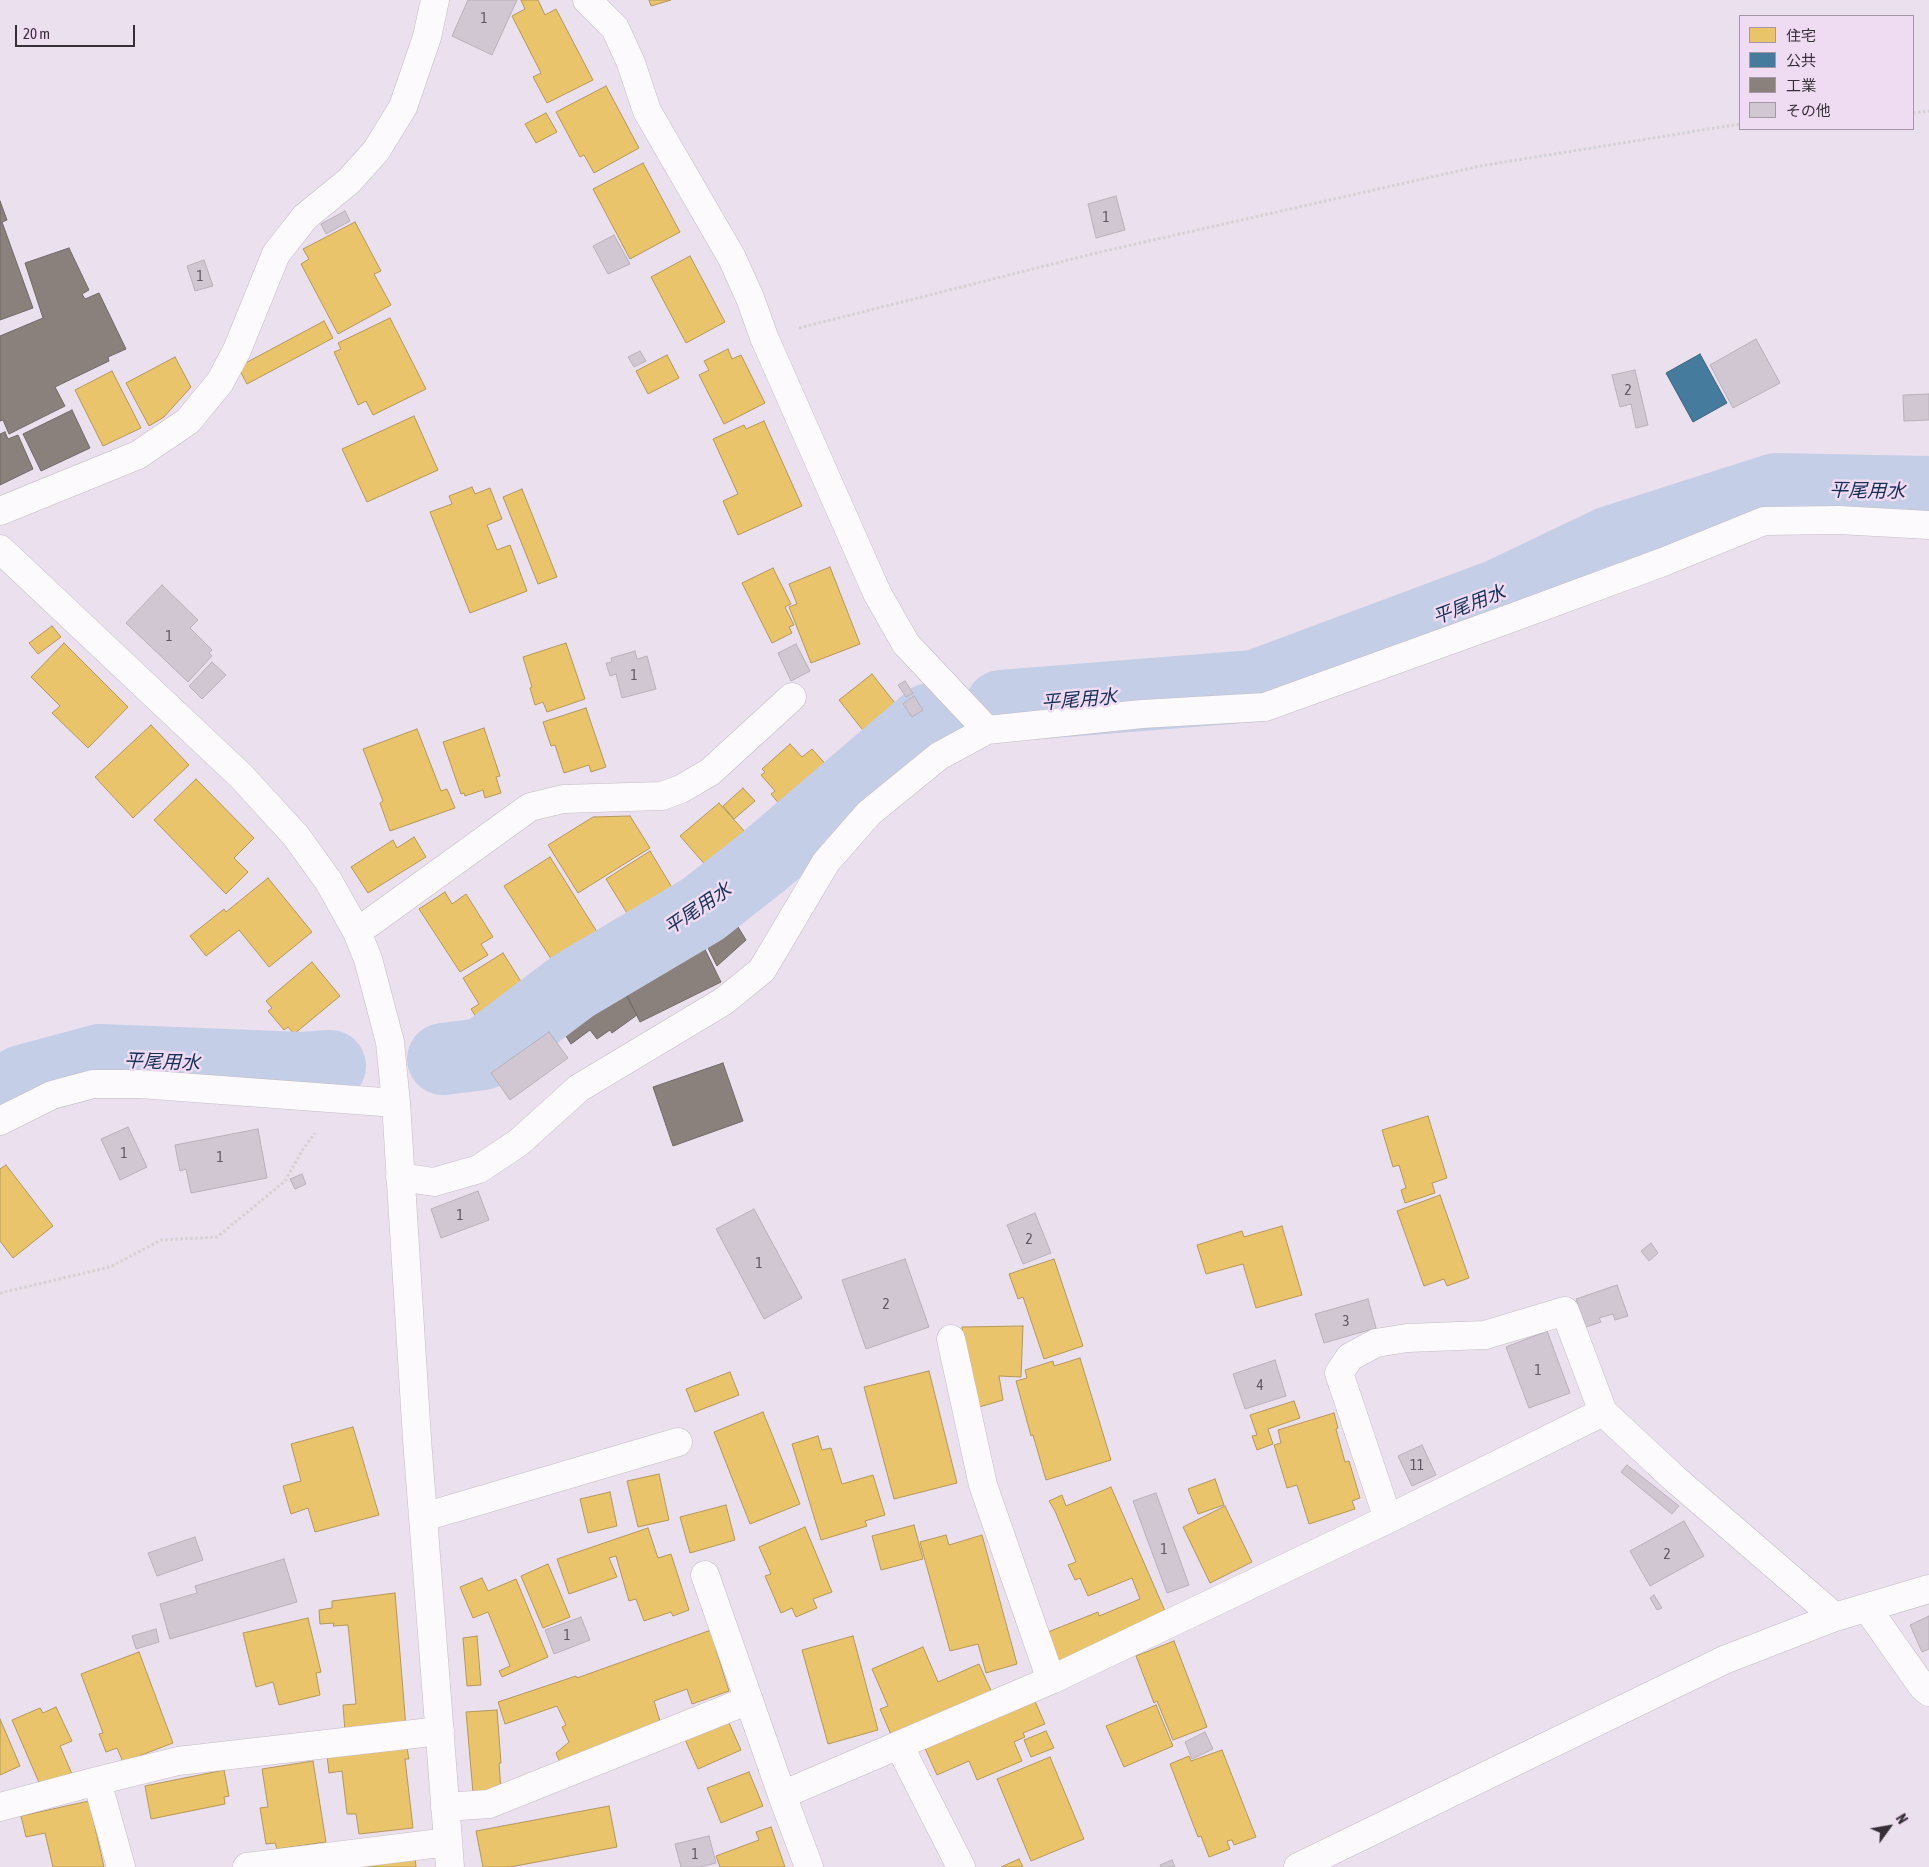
<!DOCTYPE html>
<meta charset="utf-8">
<style>
body{margin:0}
#map{position:relative;width:1929px;height:1867px;overflow:hidden;background:#ebe0ed;font-family:"Asap Condensed","Noto Sans JP",sans-serif}
canvas{display:block}
.legend{position:absolute;left:1739px;top:15px;width:175px;height:115px;box-sizing:border-box;background:#efdbf2;border:1px solid #a596a8;margin:0;padding:6px 9px;list-style:none;font-size:15px;color:#372f38}
.legend li{display:flex;align-items:center;gap:10px;height:25px}
.legend b{width:25px;border:1px solid #a596a8}
.north{position:absolute;left:1864px;top:1802px;width:50px;height:50px;-webkit-text-stroke:4px #efdbf2;paint-order:stroke;rotate:58deg;font-size:14px;font-weight:700;line-height:20px;text-align:center;color:#372f38}
.north::after{content:'';display:block;margin:auto;width:18px;height:22px;background:#372f38;clip-path:polygon(50% 0,100% 100%,50% 72%,0 100%)}
.scale{position:absolute;left:15px;top:25px;width:120px;height:22px;box-sizing:border-box;border:2px solid #372f38;border-top:0;padding-left:6px;font-size:15px;line-height:18px;white-space:nowrap;color:#372f38;-webkit-text-stroke:4px #efdbf2;paint-order:stroke}
</style>
<div id="map">
<canvas width="1929" height="1867"></canvas>
<ul class="legend">
<li><b style="height:14px;background:#e9c46a"></b>住宅</li>
<li><b style="height:14px;background:#457b9d"></b>公共</li>
<li><b style="height:14px;background:#8a817c"></b>工業</li>
<li><b style="height:14px;background:#d0c7d2"></b>その他</li>
</ul>
<div class="north">N</div>
<div class="scale">20 m</div>
</div>
<script>
const context = document.querySelector('canvas').getContext('2d');
context.lineJoin = 'round';
function fill(path, color) {
  context.fillStyle = color;
  context.fill(path, 'evenodd');
}
function poly(rows) {
  const path = new Path2D();
  for (const r of rows) {
    path.moveTo(r[0], r[1]);
    for (let i = 2; i < r.length; i += 2) path.lineTo(r[i], r[i + 1]);
  }
  return path;
}
function stroke(path, color, width, dash) {
  context.strokeStyle = color;
  context.lineWidth = width;
  context.lineCap = dash ? 'butt' : 'round';
  context.setLineDash(dash || []);
  context.stroke(path);
}
function write(font, color, halo, rows, align = 'center') {
  context.font = font + ' "Asap Condensed","Noto Sans JP",sans-serif';
  context.lineWidth = 5;
  context.setLineDash([]);
  context.textBaseline = 'middle';
  context.strokeStyle = halo;
  context.fillStyle = color;
  for (const [text, x, y, turn = 0] of rows) {
    context.save();
    context.translate(x, y);
    context.rotate((+turn || 0) * Math.PI / 180);
    context.textAlign = isNaN(turn) ? turn : align;
    if (halo) context.strokeText(text, 0, 0);
    context.fillText(text, 0, 0);
    context.restore();
  }
}
const homes = poly([
 [521,0,538,0,545,15,556,9,593,80,547,103,533,77,541,73,512,16,525,9,521,0],
 [649,0,671,0,651,6,649,0],
 [606,86,639,148,594,173,584,155,580,157,556,112,606,86],
 [546,113,557,132,536,143,525,124,546,113],
 [643,163,680,232,630,259,593,189,643,163],
 [355,222,381,271,374,274,391,305,338,334,301,264,309,259,303,249,355,222],
 [690,256,725,322,686,343,651,277,690,256],
 [390,318,426,389,373,415,366,401,358,405,334,352,341,349,338,343,390,318],
 [324,321,333,338,247,384,238,367,324,321],
 [728,349,732,359,741,355,765,403,724,424,699,375,709,370,704,361,728,349],
 [667,355,679,378,648,394,636,371,667,355],
 [175,357,191,387,164,417,149,426,126,383,175,357],
 [112,371,141,428,103,446,75,390,112,371],
 [414,416,438,470,367,502,342,449,414,416],
 [764,421,802,506,738,535,723,501,738,494,713,439,744,425,746,429,764,421],
 [472,487,475,494,490,488,502,519,487,525,497,550,510,545,527,591,470,613,430,512,452,504,449,496,472,487],
 [522,489,557,577,538,584,503,497,522,489],
 [830,567,860,644,811,663,789,607,797,604,789,584,830,567],
 [773,568,791,604,785,607,794,625,789,627,792,633,772,643,742,583,773,568],
 [52,626,61,637,38,654,29,643,52,626],
 [64,643,128,707,88,748,52,713,60,706,31,677,64,643],
 [566,643,585,699,547,712,543,702,535,705,530,688,532,687,523,657,566,643],
 [872,674,906,717,873,743,839,700,872,674],
 [586,708,606,767,591,772,589,765,564,773,555,745,551,746,543,722,586,708],
 [151,725,189,765,133,818,95,777,151,725],
 [484,728,500,776,496,777,501,793,485,798,483,790,465,796,464,793,461,794,443,742,484,728],
 [417,729,441,791,447,789,455,808,390,831,380,803,383,801,363,749,417,729],
 [790,744,802,757,812,749,831,770,785,811,771,794,775,791,761,775,765,772,762,769,790,744],
 [196,779,254,838,234,858,248,872,226,894,154,820,196,779],
 [743,788,755,801,734,819,723,806,743,788],
 [719,803,754,842,715,876,680,836,719,803],
 [630,816,650,848,578,893,548,845,593,817,630,816],
 [414,837,426,857,368,893,351,867,393,840,397,848,414,837],
 [650,851,679,899,635,926,606,879,650,851],
 [550,857,604,943,559,971,504,886,550,857],
 [268,878,312,932,269,967,239,930,206,956,190,936,224,909,226,912,268,878],
 [445,892,452,904,466,894,493,937,481,944,488,955,460,972,419,909,445,892],
 [503,953,532,999,484,1029,471,1009,479,1004,463,978,503,953],
 [312,962,340,996,294,1034,288,1027,284,1030,268,1011,272,1008,266,1001,312,962],
 [1428,1116,1447,1178,1432,1183,1435,1193,1405,1203,1401,1190,1406,1188,1399,1165,1393,1167,1382,1130,1428,1116],
 [6,1165,53,1226,13,1258,0,1241,0,1169,6,1165],
 [1440,1195,1469,1278,1447,1286,1444,1279,1424,1286,1397,1211,1440,1195],
 [1282,1226,1302,1295,1256,1308,1243,1264,1206,1274,1197,1245,1242,1231,1244,1237,1282,1226],
 [1054,1259,1083,1346,1044,1359,1023,1297,1018,1299,1009,1274,1054,1259],
 [1023,1326,1021,1377,999,1376,1003,1400,976,1408,965,1365,962,1327,1023,1326],
 [1080,1358,1111,1460,1046,1480,1033,1435,1031,1436,1016,1381,1027,1378,1025,1370,1053,1361,1054,1366,1080,1358],
 [929,1371,957,1483,894,1499,864,1387,929,1371],
 [730,1372,739,1395,695,1412,686,1389,730,1372],
 [1294,1401,1300,1418,1268,1429,1273,1444,1257,1450,1252,1436,1257,1435,1250,1415,1294,1401],
 [763,1412,800,1504,750,1524,714,1432,763,1412],
 [1334,1413,1338,1428,1336,1429,1345,1462,1349,1461,1360,1498,1352,1501,1355,1509,1309,1524,1297,1485,1287,1488,1274,1445,1281,1443,1278,1430,1334,1413],
 [353,1427,379,1515,315,1532,308,1508,291,1514,283,1486,301,1481,291,1444,353,1427],
 [818,1436,822,1450,831,1448,842,1484,873,1475,885,1515,865,1521,867,1526,821,1540,792,1444,818,1436],
 [659,1474,669,1520,638,1527,627,1481,659,1474],
 [1215,1479,1224,1505,1198,1514,1188,1489,1215,1479],
 [1111,1487,1165,1611,1051,1666,1038,1636,1098,1612,1099,1616,1140,1599,1132,1578,1088,1596,1080,1578,1075,1580,1068,1565,1076,1562,1055,1511,1049,1501,1062,1495,1066,1506,1111,1487],
 [610,1492,617,1526,588,1533,580,1499,610,1492],
 [726,1505,735,1540,690,1553,680,1517,726,1505],
 [1225,1506,1252,1562,1210,1583,1183,1527,1225,1506],
 [914,1525,923,1559,881,1570,872,1536,914,1525],
 [805,1527,832,1592,813,1599,817,1608,796,1617,792,1608,781,1613,765,1576,771,1574,759,1547,805,1527],
 [648,1528,658,1558,671,1554,689,1610,673,1616,671,1612,644,1621,636,1599,629,1601,616,1556,609,1558,617,1577,569,1594,557,1559,648,1528],
 [946,1535,949,1545,982,1535,1017,1664,986,1673,978,1644,950,1651,920,1542,946,1535],
 [548,1564,570,1617,543,1628,521,1576,548,1564],
 [482,1578,488,1591,516,1579,548,1657,502,1677,499,1671,510,1666,488,1612,473,1618,460,1587,482,1578],
 [395,1593,406,1727,345,1732,343,1705,356,1704,348,1625,333,1626,334,1623,320,1624,319,1610,332,1608,332,1601,395,1593],
 [308,1618,321,1672,316,1673,320,1695,279,1705,273,1682,256,1687,243,1633,308,1618],
 [711,1630,718,1649,716,1650,729,1691,692,1704,687,1689,654,1701,660,1721,561,1765,556,1753,569,1742,562,1727,566,1725,557,1706,505,1724,498,1702,576,1676,577,1678,711,1630],
 [477,1636,481,1685,467,1686,463,1638,477,1636],
 [853,1636,878,1730,828,1744,802,1650,853,1636],
 [1174,1641,1207,1727,1173,1740,1157,1701,1154,1703,1136,1656,1174,1641],
 [923,1647,938,1682,979,1664,993,1695,892,1737,880,1709,888,1706,872,1669,923,1647],
 [139,1652,173,1743,123,1762,117,1748,106,1752,99,1734,103,1733,81,1674,139,1652],
 [1034,1699,1045,1724,1023,1733,1025,1737,1014,1742,1022,1761,977,1780,969,1761,937,1775,924,1746,1034,1699],
 [1156,1705,1173,1746,1124,1767,1106,1726,1156,1705],
 [56,1707,72,1741,60,1746,72,1774,41,1787,12,1720,40,1708,43,1713,56,1707],
 [497,1710,501,1763,499,1763,501,1790,473,1793,466,1712,497,1710],
 [726,1716,741,1750,698,1769,683,1735,726,1716],
 [0,1719,20,1766,0,1775,0,1719],
 [1046,1731,1054,1748,1031,1757,1024,1740,1046,1731],
 [407,1748,409,1759,405,1759,413,1828,359,1834,356,1814,347,1814,342,1771,329,1773,327,1756,407,1748],
 [1222,1750,1256,1837,1234,1845,1232,1840,1227,1841,1230,1849,1209,1857,1201,1836,1198,1837,1170,1764,1189,1756,1191,1761,1222,1750],
 [1050,1757,1084,1839,1031,1861,997,1779,1050,1757],
 [313,1761,326,1842,277,1849,275,1843,266,1844,260,1808,268,1807,262,1769,313,1761],
 [224,1770,229,1796,224,1797,225,1804,151,1819,145,1786,224,1770],
 [749,1772,763,1806,721,1823,707,1788,749,1772],
 [89,1801,104,1867,53,1867,45,1833,26,1837,21,1816,89,1801],
 [609,1806,617,1847,510,1867,483,1867,476,1831,609,1806],
 [771,1827,785,1867,720,1867,716,1856,759,1840,756,1832,771,1827],
 [415,1857,416,1867,357,1867,415,1857],
 [1019,1859,1023,1867,1001,1867,1019,1859]
]);
const public = poly([
 [1700,354,1727,403,1693,422,1666,373,1700,354]
]);
const industry = poly([
 [0,201,7,220,2,222,33,308,0,320,0,201],
 [69,248,89,290,82,294,85,299,99,293,126,349,108,357,109,361,55,387,65,406,9,434,3,420,0,421,0,336,43,318,25,263,69,248],
 [72,410,90,448,41,471,23,434,72,410],
 [5,432,8,439,18,435,33,469,0,485,0,434,5,432],
 [732,917,746,940,717,966,701,934,732,917],
 [697,933,721,982,640,1022,616,973,697,933],
 [617,979,637,1015,612,1033,610,1030,597,1039,590,1030,571,1044,557,1022,617,979],
 [723,1063,743,1121,673,1146,653,1087,723,1063]
]);
const river = poly([
 [1001,706,1255,686,1499,595,1610,542,1776,489,1929,492],
 [443,1059,483,1054,573,986,703,909,764,861,930,719],
 [0,1095,22,1081,100,1060,301,1068,330,1066]
]);
const building = poly([
 [468,0,517,0,492,55,452,36,468,0],
 [1116,196,1125,230,1096,238,1088,204,1116,196],
 [345,211,350,221,326,234,321,224,345,211],
 [614,235,630,264,608,274,593,246,614,235],
 [204,260,213,286,195,291,187,266,204,260],
 [1756,339,1780,383,1733,408,1710,365,1756,339],
 [640,351,646,361,634,367,628,357,640,351],
 [1635,370,1648,425,1636,428,1631,404,1620,407,1612,375,1635,370],
 [1929,394,1929,420,1904,421,1903,395,1929,394],
 [162,585,198,620,190,628,212,650,209,653,212,656,188,682,126,623,162,585],
 [796,644,810,671,791,681,778,653,796,644],
 [635,651,637,659,647,656,656,689,622,698,616,674,610,676,606,663,612,662,611,658,635,651],
 [212,662,226,675,202,699,189,686,212,662],
 [905,681,913,693,906,697,898,685,905,681],
 [914,696,923,710,912,717,903,704,914,696],
 [549,1032,568,1058,510,1100,491,1073,549,1032],
 [128,1127,147,1167,120,1180,101,1139,128,1127],
 [258,1129,267,1178,191,1193,186,1169,180,1171,175,1145,258,1129],
 [302,1174,306,1184,295,1189,290,1179,302,1174],
 [478,1191,489,1220,441,1238,431,1209,478,1191],
 [754,1209,802,1298,764,1319,716,1229,754,1209],
 [1035,1213,1051,1253,1023,1264,1007,1225,1035,1213],
 [1651,1243,1658,1253,1649,1261,1641,1251,1651,1243],
 [905,1259,929,1327,866,1349,842,1280,905,1259],
 [1617,1285,1628,1316,1615,1320,1613,1314,1599,1318,1601,1322,1586,1327,1576,1299,1617,1285],
 [1368,1299,1376,1328,1324,1343,1315,1314,1368,1299],
 [1547,1331,1570,1393,1529,1408,1506,1347,1547,1331],
 [1275,1360,1286,1396,1245,1409,1233,1374,1275,1360],
 [1422,1445,1436,1475,1412,1486,1398,1456,1422,1445],
 [1627,1465,1679,1506,1672,1514,1621,1472,1627,1465],
 [1156,1493,1189,1585,1167,1593,1133,1501,1156,1493],
 [1684,1521,1704,1556,1650,1586,1630,1551,1684,1521],
 [195,1537,203,1560,157,1576,148,1553,195,1537],
 [284,1559,297,1602,170,1639,160,1604,197,1593,195,1586,284,1559],
 [1654,1595,1662,1608,1657,1610,1650,1598,1654,1595],
 [1929,1616,1929,1649,1922,1652,1910,1625,1929,1616],
 [581,1617,590,1640,554,1654,545,1630,581,1617],
 [156,1629,159,1642,136,1649,132,1636,156,1629],
 [1205,1732,1213,1749,1192,1759,1185,1742,1205,1732],
 [709,1836,716,1863,700,1867,681,1867,675,1844,709,1836],
 [1172,1860,1175,1867,1161,1867,1160,1865,1172,1860]
]);
const path = poly([
 [1913,113,1929,111],
 [799,328,1096,253,1480,166,1740,124],
 [0,1293,110,1267,161,1240,217,1237,285,1181,303,1149,315,1133]
]);
const street = poly([
 [587,0,615,28,631,63,647,111,732,258,750,298,764,337,877,593,906,644,987,730],
 [0,511,138,455,188,421,220,382,237,350,276,254,305,217,349,181,376,151,403,107,427,37,435,0],
 [0,549,241,776,296,836,329,882,357,932,368,959,390,1042,396,1103,417,1439,450,1867],
 [357,932,530,807,563,799,662,796,681,789,710,772,792,697],
 [0,1121,52,1095,93,1084,140,1084,396,1103],
 [400,1177,434,1182,479,1169,518,1143,579,1088,724,1001,762,970,826,862,869,813,939,756,987,730,1142,714,1265,707,1514,617,1663,562,1764,521,1839,520,1929,525],
 [951,1339,983,1485,1051,1680],
 [424,1517,678,1442],
 [1388,1519,1339,1373,1350,1357,1376,1343,1407,1338,1485,1335,1565,1311,1603,1412],
 [705,1575,782,1795,1051,1680,1388,1519,1603,1412,1675,1479,1835,1617],
 [1867,1608,1922,1686,1929,1692],
 [899,1745,961,1867],
 [97,1781,178,1761,440,1731],
 [782,1795,809,1867],
 [0,1807,97,1781,121,1867],
 [445,1807,489,1804,749,1700],
 [247,1867,448,1842],
 [1298,1867,1724,1660,1835,1617,1929,1589]
]);
const numberNames = [
 ["1",484,18],
 ["1",1106,217],
 ["1",200,276],
 ["2",1628,390],
 ["1",169,636],
 ["1",634,675],
 ["1",124,1153],
 ["1",220,1157],
 ["1",460,1215],
 ["2",1029,1239],
 ["1",759,1263],
 ["2",886,1304],
 ["3",1346,1321],
 ["1",1538,1370],
 ["4",1260,1385],
 ["11",1417,1465],
 ["1",1164,1549],
 ["2",1667,1554],
 ["1",567,1635],
 ["1",695,1854]
];
const waterNames = [
 ["平尾用水",1867,491,1],
 ["平尾用水",1469,605,-21],
 ["平尾用水",1079,700,-5],
 ["平尾用水",698,909,-34],
 ["平尾用水",162,1062,2]
];
fill(homes, '#e9c46a');
stroke(homes, '#b4975b', 1);
fill(public, '#457b9d');
stroke(public, '#41647f', 1);
fill(industry, '#8a817c');
stroke(industry, '#716868', 1);
stroke(river, '#c4cee7', 72);
fill(building, '#d0c7d2');
stroke(building, '#b8b0ba', 1);
stroke(street, '#c4bcc5', 29);
stroke(path, '#d4d1d4', 3, [2.5, 2.5]);
stroke(street, '#fcfafc', 28);
write('15px', '#605861', null, numberNames);
write('italic 19px', '#173056', '#efdbf2', waterNames);
</script>
